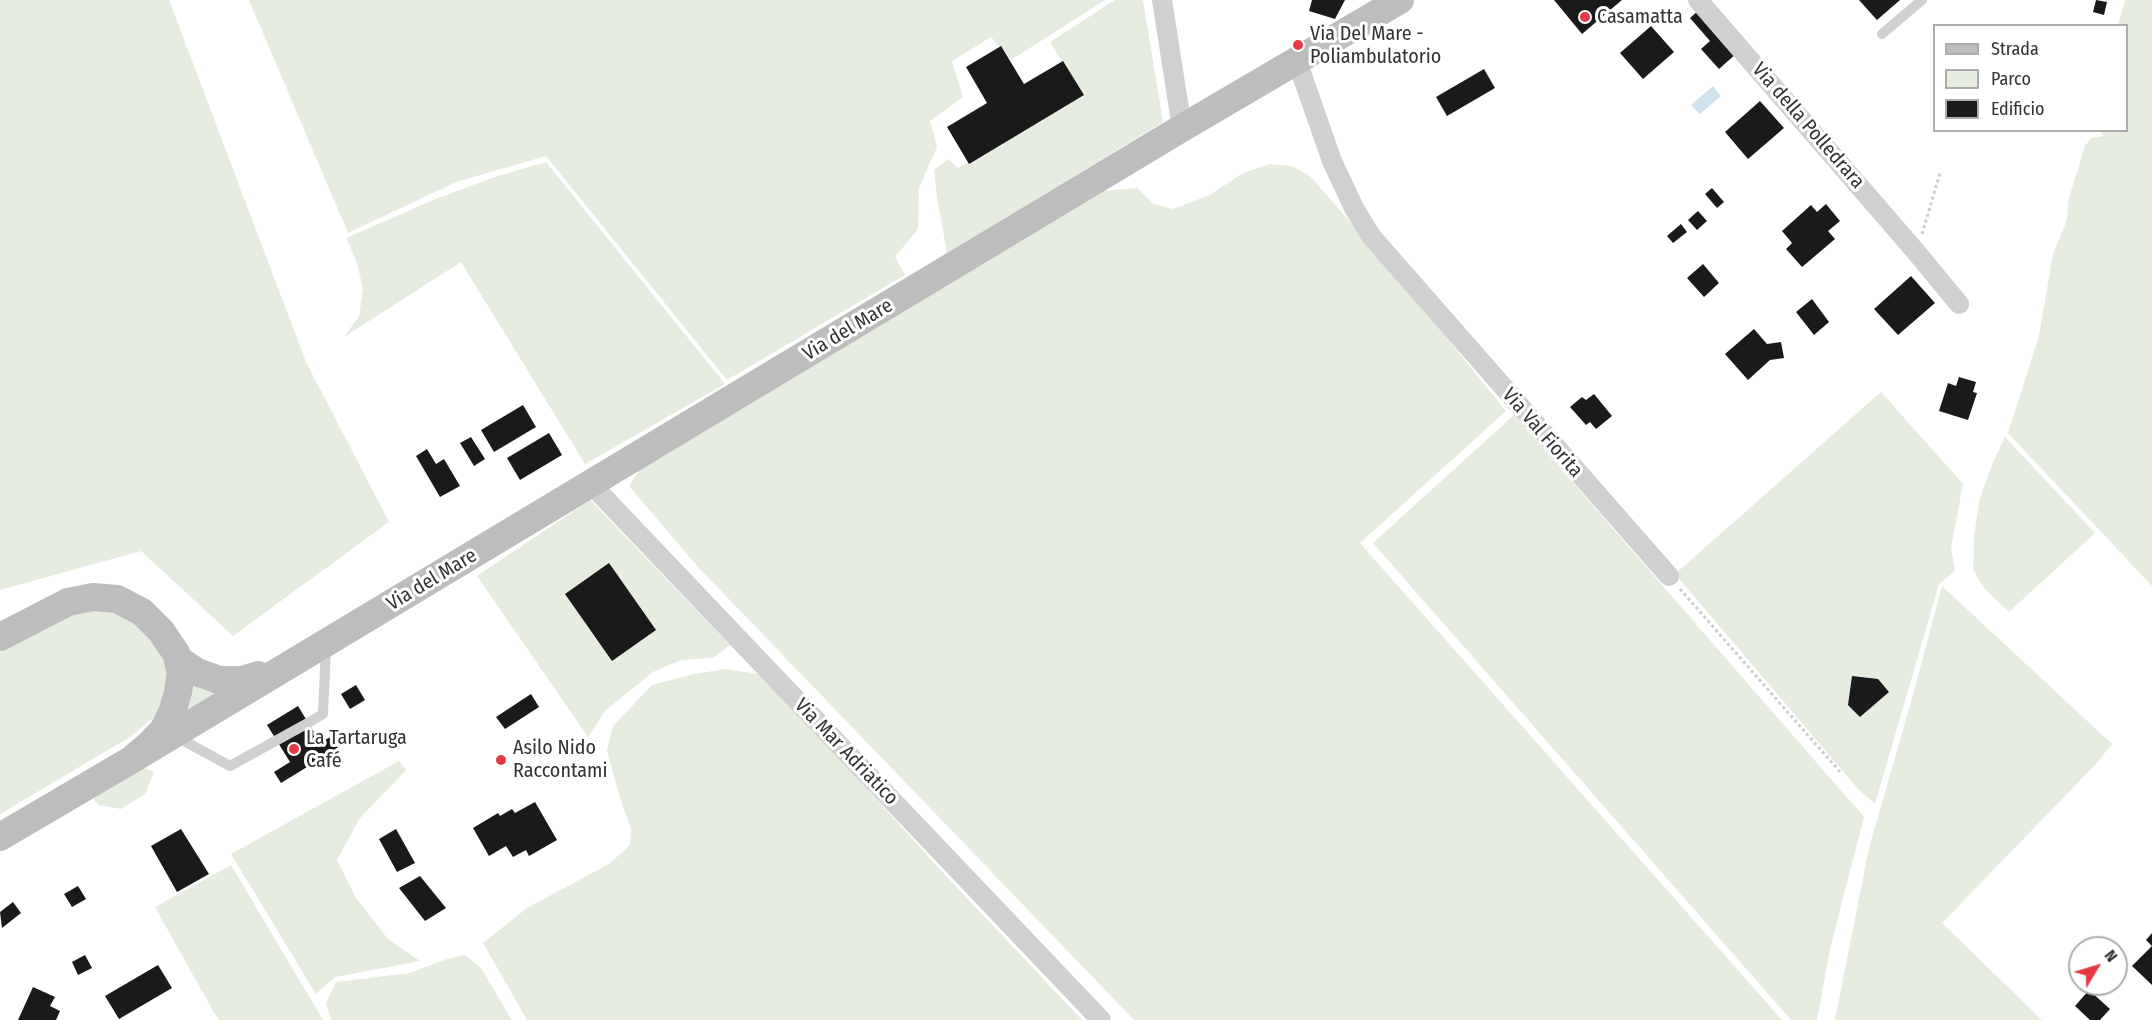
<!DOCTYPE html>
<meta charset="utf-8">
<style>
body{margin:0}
#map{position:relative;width:2152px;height:1020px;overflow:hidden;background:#fff;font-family:"Fira Sans Condensed",sans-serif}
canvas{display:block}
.legend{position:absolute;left:1933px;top:24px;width:195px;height:108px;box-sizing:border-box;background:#fff;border:2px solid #adadad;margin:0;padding:8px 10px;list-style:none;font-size:18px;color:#333}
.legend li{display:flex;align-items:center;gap:12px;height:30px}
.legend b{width:30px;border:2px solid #adadad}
.north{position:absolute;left:2068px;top:936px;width:60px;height:60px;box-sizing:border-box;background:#fff;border:2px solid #adadad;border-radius:50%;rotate:52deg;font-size:16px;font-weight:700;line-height:24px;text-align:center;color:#333}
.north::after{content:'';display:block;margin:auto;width:21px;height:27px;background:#e63946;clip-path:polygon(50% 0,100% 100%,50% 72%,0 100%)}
</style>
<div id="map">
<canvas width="2152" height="1020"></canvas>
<ul class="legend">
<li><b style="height:8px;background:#bdbdbd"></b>Strada</li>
<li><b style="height:16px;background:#e6ecdf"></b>Parco</li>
<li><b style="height:16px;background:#1a1a1a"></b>Edificio</li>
</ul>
<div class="north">N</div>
</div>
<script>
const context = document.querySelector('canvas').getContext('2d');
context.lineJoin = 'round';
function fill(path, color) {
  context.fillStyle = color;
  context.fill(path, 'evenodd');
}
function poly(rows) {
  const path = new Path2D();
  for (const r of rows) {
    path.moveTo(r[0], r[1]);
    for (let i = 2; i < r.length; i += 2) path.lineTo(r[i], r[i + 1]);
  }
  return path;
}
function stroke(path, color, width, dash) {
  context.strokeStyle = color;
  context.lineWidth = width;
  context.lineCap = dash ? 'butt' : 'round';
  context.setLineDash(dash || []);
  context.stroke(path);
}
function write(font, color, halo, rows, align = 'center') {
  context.font = font + ' "Fira Sans Condensed",sans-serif';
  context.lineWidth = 6;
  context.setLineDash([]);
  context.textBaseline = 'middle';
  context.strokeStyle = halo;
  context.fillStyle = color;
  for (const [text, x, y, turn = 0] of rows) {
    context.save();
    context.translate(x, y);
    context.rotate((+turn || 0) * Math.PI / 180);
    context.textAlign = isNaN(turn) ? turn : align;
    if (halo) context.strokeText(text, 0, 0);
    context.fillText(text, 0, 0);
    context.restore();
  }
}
const green = poly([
 [0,0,169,0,306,362,389,522,233,636,141,551,0,590],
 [249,0,1105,0,1011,60,991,37,952,61,963,97,930,121,937,147,919,188,918,229,895,257,905,275,727,380,546,156,456,182,348,233],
 [1115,0,1143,0,1163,122,947,253,937,197,934,170,948,159,958,168,1082,95,1050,42],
 [2125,0,2152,0,2152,586,2008,433,2039,336,2053,254,2067,220,2068,201,2085,146,2091,138,2104,136,2100,131,2126,130,2126,26,2118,25],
 [546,162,725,384,585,464,461,262,344,337,359,316,363,289,357,263,346,238,438,198,495,177],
 [1270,164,1292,166,1311,177,1400,280,1506,411,1360,543,1782,1020,1134,1020,698,567,629,486,640,469,1104,191,1137,188,1154,204,1173,209,1210,195,1243,173],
 [1881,392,1963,484,1951,548,1955,571,1939,584,1875,804,1858,789,1675,574],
 [1514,415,1864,817,1830,949,1817,1020,1791,1020,1373,543],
 [2005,437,2095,533,2009,612,1984,588,1973,570,1974,535,1980,498,1992,465],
 [590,500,730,645,713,658,681,660,653,672,605,711,588,737,477,576],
 [1942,586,2112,744,2096,764,1942,923,2042,1020,1835,1020,1869,848,1913,695],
 [111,606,152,630,169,672,157,715,130,737,0,814,0,650,71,612],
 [726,669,764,675,946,876,1082,1020,527,1020,483,943,527,908,609,864,630,845,631,829,619,795,607,750,613,726,652,685,694,674],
 [186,684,227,690,176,718],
 [399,761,406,770,360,818,337,860,356,898,388,939,420,961,335,977,316,994,231,854],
 [141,767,154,772,145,794,121,809,99,805,95,801,94,791],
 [231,865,323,1020,219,1020,213,1011,155,907],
 [465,955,481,968,512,1020,331,1020,326,1003,336,982,410,973,447,959]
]);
const water = poly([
 [1713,86,1721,96,1700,114,1691,105]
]);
const building = poly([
 [1312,0,1345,0,1335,19,1309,11],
 [1554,0,1622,0,1582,34],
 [1859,0,1900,0,1877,20],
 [2096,0,2107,2,2104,15,2093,12],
 [1699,10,1737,53,1719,69,1701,49,1710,41,1690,18],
 [1651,26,1674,52,1643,79,1620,53],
 [1001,46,1024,84,1063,61,1084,95,969,164,947,127,987,103,966,67],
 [1484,69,1495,88,1447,116,1436,97],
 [1760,101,1784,128,1748,159,1725,132],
 [1712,188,1724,202,1717,208,1705,194],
 [1826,204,1840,221,1828,231,1835,239,1802,267,1786,249,1792,243,1782,231,1811,205,1817,212],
 [1698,211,1707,221,1697,230,1688,220],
 [1681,224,1687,232,1673,243,1667,236],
 [1703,264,1719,283,1704,297,1687,278],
 [1911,276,1935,303,1898,335,1874,309],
 [1812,299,1829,322,1814,335,1796,312],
 [1754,329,1767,344,1781,342,1784,358,1770,360,1748,380,1725,354],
 [1959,377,1976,382,1973,392,1977,393,1968,420,1939,411,1948,383,1956,386],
 [1594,394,1612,416,1596,429,1590,422,1586,425,1570,407,1582,397,1586,400],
 [523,405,536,427,494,452,481,430],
 [549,433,562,455,520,480,507,458],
 [471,437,485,459,474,466,460,443],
 [427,449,436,464,444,459,460,486,440,497,416,456],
 [609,563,656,630,612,661,565,594],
 [1852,676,1878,679,1889,692,1860,717,1848,705],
 [356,685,365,700,350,709,341,694],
 [531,694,539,707,505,729,496,717],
 [298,706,320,742,331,737,338,748,281,783,274,772,290,762,267,725],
 [535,802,557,840,529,856,526,850,513,857,506,846,489,856,473,828,498,813,500,816,512,809,515,813],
 [181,829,209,874,177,892,151,846],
 [396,829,415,863,397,872,379,839],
 [420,876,446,908,425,921,399,888],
 [78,886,86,899,72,907,64,894],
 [13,902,21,913,2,928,0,912],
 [2152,933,2152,985,2132,966,2152,946,2146,940],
 [85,955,92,968,78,975,72,962],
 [158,965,172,988,119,1019,105,996],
 [33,987,55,997,50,1006,60,1011,56,1020,18,1020],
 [2089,990,2110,1009,2100,1020,2090,1020,2075,1006]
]);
const path = poly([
 [1922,234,1940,173],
 [1680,589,1841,773]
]);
const lane = poly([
 [1882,34,1922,0],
 [175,736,230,766,308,723,323,714,326,647]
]);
const street = poly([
 [1162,0,1182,128],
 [1698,0,1917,253,1959,304],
 [1297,61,1332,161,1354,208,1371,236,1669,576],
 [591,484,1101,1020]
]);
const secondary = poly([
 [0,637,68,602,93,597,117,599,142,612,161,631,176,653,181,672,178,692,172,713,163,730,149,745,131,760,0,837],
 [179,660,197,672,219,680,242,680,258,675],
 [131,760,1182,128,1400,0]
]);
const markers = [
 [1585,17,6,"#e63946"],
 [1298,45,6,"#e63946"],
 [294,749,6,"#e63946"],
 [501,760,6,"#e63946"]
];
const poiNames = [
 ["Casamatta",1597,17],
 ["Via Del Mare -",1310,34],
 ["Poliambulatorio",1310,57],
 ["La Tartaruga",306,738],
 ["Café",306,761],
 ["Asilo Nido",513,748],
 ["Raccontami",513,771]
];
const streetNames = [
 ["Via della Polledrara",1808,126,49],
 ["Via del Mare",848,330,-31],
 ["Via Val Fiorita",1542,433,49],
 ["Via del Mare",432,580,-31],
 ["Via Mar Adriatico",846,752,46]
];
fill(green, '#e6ecdf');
fill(water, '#cfe2ee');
fill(building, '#1a1a1a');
stroke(path, '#cdcdcd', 3, [3, 3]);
stroke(lane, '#d0d0d0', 10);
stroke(street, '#d0d0d0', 20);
stroke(secondary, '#bdbdbd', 28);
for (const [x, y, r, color] of markers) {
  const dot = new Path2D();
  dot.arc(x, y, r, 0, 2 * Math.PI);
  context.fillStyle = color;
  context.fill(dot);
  stroke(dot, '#fff', 2);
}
write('20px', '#333', '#fff', poiNames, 'left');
write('20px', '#333', '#fff', streetNames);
</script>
